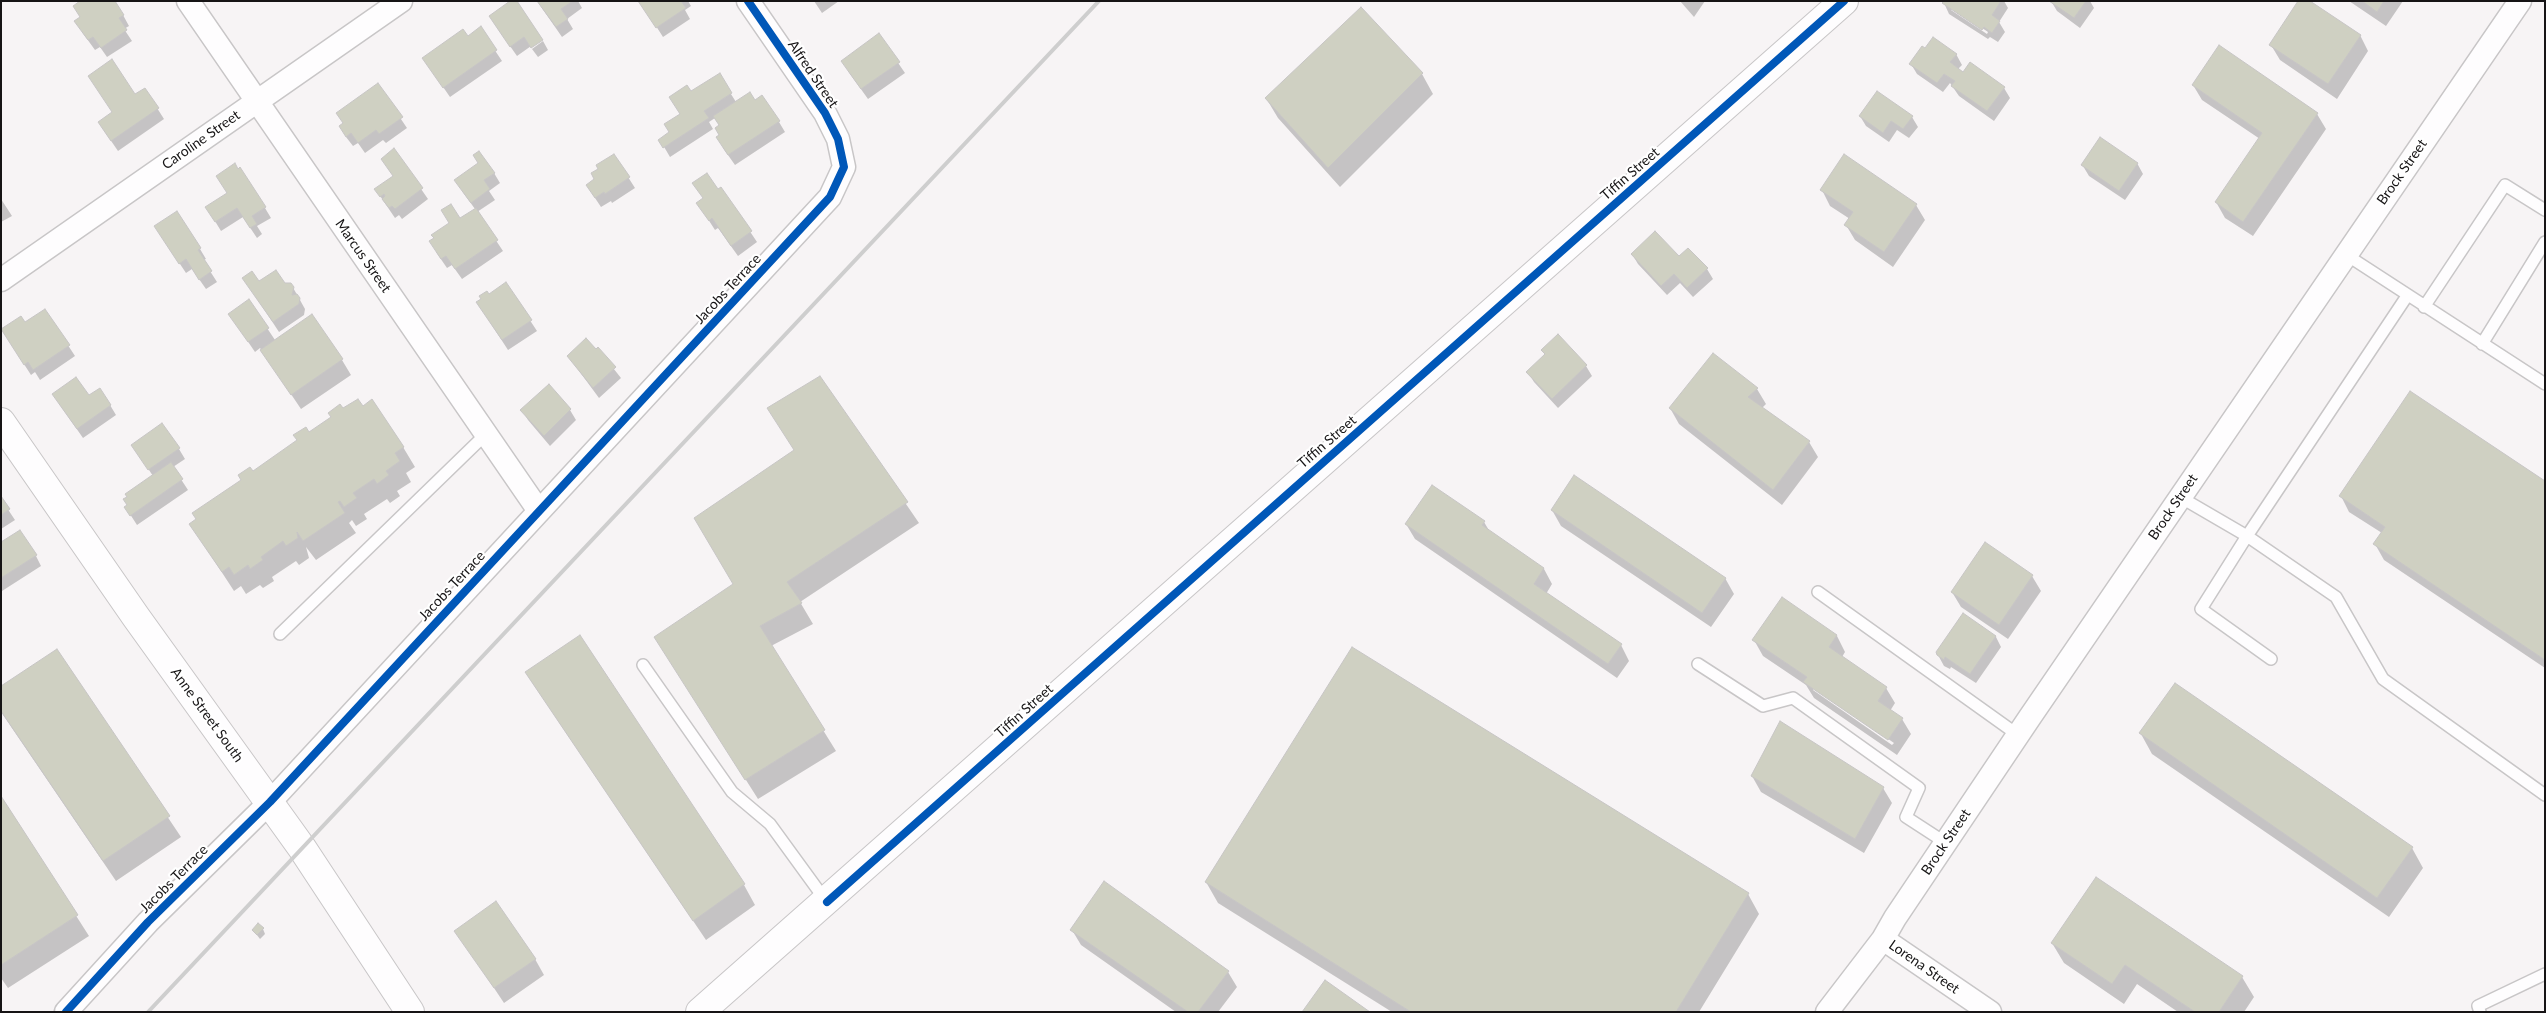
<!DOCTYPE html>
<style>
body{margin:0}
#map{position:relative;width:2546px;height:1013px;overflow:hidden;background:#f7f4f5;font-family:Lato,sans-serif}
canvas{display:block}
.frame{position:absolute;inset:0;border:2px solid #161415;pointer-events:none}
</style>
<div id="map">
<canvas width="2546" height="1013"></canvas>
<div class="frame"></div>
</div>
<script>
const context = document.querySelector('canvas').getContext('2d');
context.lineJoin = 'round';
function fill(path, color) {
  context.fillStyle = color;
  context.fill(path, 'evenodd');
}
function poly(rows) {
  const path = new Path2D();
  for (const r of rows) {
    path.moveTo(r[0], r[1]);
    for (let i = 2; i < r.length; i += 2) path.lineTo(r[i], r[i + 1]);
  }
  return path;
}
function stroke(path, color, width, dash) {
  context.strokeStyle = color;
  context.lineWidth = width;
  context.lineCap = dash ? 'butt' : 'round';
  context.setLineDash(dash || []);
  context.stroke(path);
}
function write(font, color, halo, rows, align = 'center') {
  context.font = font + ' Lato,sans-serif';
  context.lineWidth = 4.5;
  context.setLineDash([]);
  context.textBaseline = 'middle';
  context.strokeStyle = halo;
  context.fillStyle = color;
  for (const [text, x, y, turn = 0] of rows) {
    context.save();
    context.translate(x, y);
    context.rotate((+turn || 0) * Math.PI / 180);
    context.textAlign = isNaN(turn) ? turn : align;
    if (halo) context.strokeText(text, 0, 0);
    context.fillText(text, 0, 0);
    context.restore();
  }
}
const shadow = poly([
 [537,1,578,1,582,8,567,19,573,29,562,37],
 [640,1,688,1,691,6,685,10,690,19,663,37],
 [814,1,839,1,822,13],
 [1680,1,1705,1,1694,17],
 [1945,1,2004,1,2008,8,1999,22,2005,32,1998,42,1990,37,1988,39,1949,14,1944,3],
 [1951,7,1988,32,1987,34,1951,10],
 [2051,1,2090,1,2094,8,2080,28,2057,11],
 [2349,1,2403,1,2386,26],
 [123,15,129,26,124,29,132,41,107,57,100,47,95,50,82,32],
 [496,26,541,39,517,56],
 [480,28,502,61,450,97,423,58,467,38],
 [879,35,905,73,868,99,848,71],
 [2360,35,2368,51,2337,99,2280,60,2271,45],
 [543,41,548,50,538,57,532,49],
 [1925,50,1956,54,1962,65,1958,69,1964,73,2004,88,2010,98,1994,121,1959,96,1950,83,1943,92,1917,74,1911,64],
 [1422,74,1433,94,1340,187,1278,118,1266,98],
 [719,75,736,102,755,101,779,122,785,132,735,165,723,148,720,126,715,118,709,122,713,129,670,157,660,140,670,133,691,93],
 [378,85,407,128,386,143,383,140,365,153,358,143,353,146,346,137],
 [2193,85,2317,114,2326,129,2253,236,2225,218,2216,202,2260,139,2202,100],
 [145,89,164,119,118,151,105,132,135,96],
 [1860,116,1912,117,1918,127,1909,138,1897,130,1889,142,1866,126],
 [394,150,428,199,402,219,399,215,395,218,376,190,394,177,382,159],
 [614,155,635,188,612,203,611,201,601,207,593,195,596,179],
 [2137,163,2143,174,2125,200,2089,176,2083,166],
 [494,173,500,183,489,191,495,200,477,212,503,251,462,279,452,265,447,268,436,252,460,220,475,209,462,191],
 [721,188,757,242,738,256,718,228,715,230,704,213],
 [1822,190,1916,205,1925,220,1893,267,1855,240,1846,225,1850,219,1830,206],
 [1,199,12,216,1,222],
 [207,208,265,208,271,218,257,226,262,234,257,238,243,217,221,231],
 [177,213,200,249,206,259,203,260,217,282,206,289,192,269,186,273,162,237],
 [1688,250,1707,269,1713,279,1693,297,1680,283,1667,295,1638,264,1632,254,1679,258],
 [259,283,291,284,305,309,304,315,279,332,250,288],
 [506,284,537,331,508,350,484,313,489,296],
 [249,301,275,340,342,360,351,375,301,409,260,348,255,352,236,324],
 [45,310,75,356,40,380,35,372,31,375,2,330,20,317,25,324],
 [1558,335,1586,366,1592,376,1558,408,1534,382,1528,372,1546,355],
 [598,349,621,378,599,398,568,356],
 [819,377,919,523,800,602,813,624,771,646,836,751,758,799,656,638,735,585,795,451],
 [1757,389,1766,404,1762,408,1809,442,1818,457,1782,505,1679,424,1670,408],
 [89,397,110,405,116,415,83,438,60,405],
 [522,410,570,410,576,420,550,446,528,420],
 [309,434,403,447,415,467,406,473,411,482,397,491,400,496,390,503,387,499,364,514,367,519,356,526,352,520,349,523,356,533,316,560,306,547,309,558,299,565,296,561,272,577,274,581,263,588,260,585,246,594,241,586,234,591,191,525,252,473],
 [179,449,185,459,173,467,188,490,137,525,126,508,153,476,139,455],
 [2545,483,2545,668,2384,560,2375,544,2382,533,2349,512,2341,496],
 [1,499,15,520,1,529],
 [1552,510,1725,578,1734,594,1711,627,1561,526],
 [1484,522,1490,532,1544,569,1552,584,1546,594,1621,645,1629,661,1617,678,1415,539,1406,524],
 [1,544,36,556,41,566,2,591],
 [1986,544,2032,576,2041,591,2008,639,1961,607,1952,592],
 [1782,599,1837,636,1845,652,1842,657,1886,688,1895,703,1890,711,1902,719,1911,734,1897,755,1814,698,1806,685,1763,656,1754,640],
 [1813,687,1894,743,1892,745,1813,690],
 [1964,615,1996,637,2001,647,1976,683,1951,667,1950,669,1944,666,1938,655],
 [56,650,181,837,116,881,1,712,1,688],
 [526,673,744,885,755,905,706,940],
 [2141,734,2412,848,2423,868,2389,917,2152,754],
 [1752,776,1883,788,1892,803,1864,853,1761,792],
 [1,798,89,936,8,988,1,978],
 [2096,879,2242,977,2254,997,2244,1012,2178,1012,2137,984,2124,1004,2064,963,2052,943],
 [1206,882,1748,894,1759,914,1699,1012,1392,1012,1218,903],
 [263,929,265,934,260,939,253,930],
 [1072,930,1228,972,1237,987,1218,1012,1176,1012,1081,945],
 [456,931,535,959,544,975,504,1003]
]);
const building = poly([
 [80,1,115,1,124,15,119,18,127,30,101,48,93,37,88,40,74,21,80,17,73,6,80,1],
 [510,1,517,1,543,40,531,48,524,37,510,47,489,16,510,1],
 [537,1,573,1,561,9,568,19,556,27,537,1],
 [638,1,681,1,686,8,656,28,638,1],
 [1944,1,2001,1,1992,15,2000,21,1992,33,1984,27,1982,30,1942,3,1944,1],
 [2049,1,2086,1,2074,18,2049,1],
 [2298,1,2310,1,2361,35,2328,84,2269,45,2298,1],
 [2362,1,2384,1,2377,12,2362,1],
 [1361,7,1423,73,1328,168,1265,98,1361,7],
 [481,26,497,50,443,88,422,58,463,29,468,36,481,26],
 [879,33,900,62,861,89,841,61,879,33],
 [1933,37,1957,54,1950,62,1963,72,1970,62,2005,87,1987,111,1951,86,1955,81,1944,74,1937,83,1909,64,1922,46,1925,48,1933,37],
 [2219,45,2318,113,2243,222,2215,202,2262,133,2192,85,2219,45],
 [112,59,135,94,145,88,159,108,111,141,98,122,112,112,88,76,112,59],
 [720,73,732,93,704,111,709,118,663,148,658,140,669,132,664,124,680,114,669,97,687,85,691,91,720,73],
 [378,83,403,117,379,134,376,130,358,143,351,133,346,137,339,126,343,123,336,113,378,83],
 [1877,91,1913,116,1903,129,1891,121,1883,133,1859,116,1877,91],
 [750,92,755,100,762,95,780,121,728,155,716,137,719,135,715,128,719,125,713,116,750,92],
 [2100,137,2138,163,2119,191,2081,165,2100,137],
 [394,148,423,188,395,209,392,206,389,208,382,199,385,196,384,194,380,197,374,189,393,176,381,159,394,148],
 [479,151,495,173,484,180,490,189,471,203,454,180,478,163,473,155,479,151],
 [614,154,630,177,605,194,604,192,595,198,586,185,594,179,591,173,598,169,596,165,614,154],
 [1844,154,1917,204,1884,252,1844,225,1853,212,1820,190,1844,154],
 [235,163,238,169,240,167,266,207,252,216,257,224,250,228,237,208,215,222,205,207,227,193,216,176,235,163],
 [707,173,718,189,721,187,752,231,731,246,712,218,709,221,696,203,703,198,692,183,707,173],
 [451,204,460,218,476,208,498,240,455,269,446,256,441,259,429,241,434,238,431,235,449,223,441,210,451,204],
 [177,211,201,248,198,250,212,271,199,280,186,259,179,264,154,226,177,211],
 [1655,231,1679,256,1688,248,1708,268,1687,288,1674,274,1661,286,1631,254,1655,231],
 [276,270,285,283,291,283,294,287,292,295,297,294,300,298,299,304,273,322,242,278,252,271,259,281,276,270],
 [506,282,532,320,502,340,476,302,481,299,479,296,487,291,489,294,506,282],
 [249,299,269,328,248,342,228,314,249,299],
 [45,309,70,345,33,370,28,362,24,365,1,329,21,316,25,322,45,309],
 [312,314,343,359,291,395,260,350,312,314],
 [1558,334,1587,365,1552,399,1526,372,1545,354,1541,350,1558,334],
 [586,338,596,349,598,347,616,367,593,388,567,356,586,338],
 [1713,353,1758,388,1748,397,1810,441,1773,490,1669,408,1713,353],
 [820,376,908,502,787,582,802,603,760,626,825,730,745,780,654,637,733,584,694,518,794,450,767,408,820,376],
 [76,377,89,395,100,388,111,405,77,429,52,394,76,377],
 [549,384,571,409,544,436,520,410,549,384],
 [2410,391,2545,481,2545,660,2373,544,2385,527,2339,496,2410,391],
 [358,399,363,406,372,399,404,447,395,453,400,461,386,471,389,475,377,484,374,479,353,493,357,498,344,507,340,501,338,502,345,513,303,541,297,532,298,538,286,546,283,541,261,557,263,560,250,569,248,565,234,575,229,567,222,572,189,524,196,519,192,513,241,480,238,475,250,467,253,471,297,440,293,435,306,427,309,432,331,417,328,413,340,404,343,408,358,399],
 [162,423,180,448,148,470,131,445,162,423],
 [171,462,183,479,130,516,124,507,127,505,123,499,127,497,125,494,171,462],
 [1574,475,1726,578,1702,613,1551,510,1574,475],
 [1432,485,1485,521,1482,525,1544,568,1534,584,1622,644,1608,664,1405,524,1432,485],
 [1,496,10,509,1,515,1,496],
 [20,530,37,555,1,578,1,542,20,530],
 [1985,542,2033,575,1999,625,1951,592,1985,542],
 [1782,597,1837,635,1829,647,1887,687,1878,701,1903,718,1888,740,1803,682,1807,677,1752,640,1782,597],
 [1963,613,1996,636,1970,674,1945,657,1944,660,1937,655,1936,652,1963,613],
 [580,635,745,884,693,921,525,672,580,635],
 [1352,647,1749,893,1676,1012,1411,1012,1205,882,1352,647],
 [57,649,170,816,103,861,1,711,1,686,57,649],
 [2175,683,2413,847,2377,898,2139,733,2175,683],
 [1780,721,1884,787,1855,839,1751,776,1780,721],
 [1,796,78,915,1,965,1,796],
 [2096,877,2243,976,2219,1012,2195,1012,2125,965,2112,984,2051,943,2096,877],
 [1104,881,1229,971,1198,1012,1188,1012,1070,930,1104,881],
 [496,901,536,959,494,988,454,931,496,901],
 [258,923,264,928,257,935,252,930,258,923],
 [1325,980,1370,1012,1302,1012,1325,980]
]);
const service = poly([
 [2345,254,2545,384],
 [2407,296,2247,536,2336,597,2383,679,2545,795],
 [2424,307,2505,185,2545,210],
 [2482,344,2545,242],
 [2180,497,2247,536,2201,609,2271,659],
 [1818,592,2018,735],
 [280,634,486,434],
 [1698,664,1763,706,1793,698,1919,788,1906,817,1946,843],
 [643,665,732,792,770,824,826,901],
 [2480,1012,2478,1006,2545,974]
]);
const minor = poly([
 [188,1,539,511],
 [1,280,401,1],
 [1883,939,1990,1012],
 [66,1012,148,922,270,802,830,197,844,167,838,139,825,113,748,1],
 [1827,1012,1883,939,1895,918,2030,717,2520,1]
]);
const tertiary = poly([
 [1,422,136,617,302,848,410,1012],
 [700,1012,1844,1]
]);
const rail = poly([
 [148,1012,1099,1]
]);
const cycleway = poly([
 [827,902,1844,1],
 [66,1012,148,922,270,802,830,197,844,167,838,139,825,113,748,1]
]);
const streetNames = [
 ["Alfred Street",813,74,56],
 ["Caroline Street",201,140,-35],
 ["Brock Street",2402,172,-55],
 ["Tiffin Street",1630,174,-41],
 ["Marcus Street",363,256,55],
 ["Jacobs Terrace",728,289,-47],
 ["Tiffin Street",1327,442,-41],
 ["Brock Street",2173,507,-56],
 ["Jacobs Terrace",452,586,-47],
 ["Tiffin Street",1024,711,-42],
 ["Anne Street South",207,715,54],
 ["Brock Street",1946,842,-56],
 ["Jacobs Terrace",174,879,-45],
 ["Lorena Street",1924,967,35]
];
fill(shadow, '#0003');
fill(building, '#cfd0c2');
stroke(building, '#c7c5c5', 1);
stroke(service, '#c8c6c7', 14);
stroke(minor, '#c8c6c7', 25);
stroke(tertiary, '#c8c6c7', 30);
stroke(service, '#fefdfe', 11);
stroke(minor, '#fefdfe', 22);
stroke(tertiary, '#fefdfe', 28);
stroke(rail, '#cecece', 4);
stroke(cycleway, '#0057b8', 8);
write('14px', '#161415', '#fff', streetNames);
</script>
